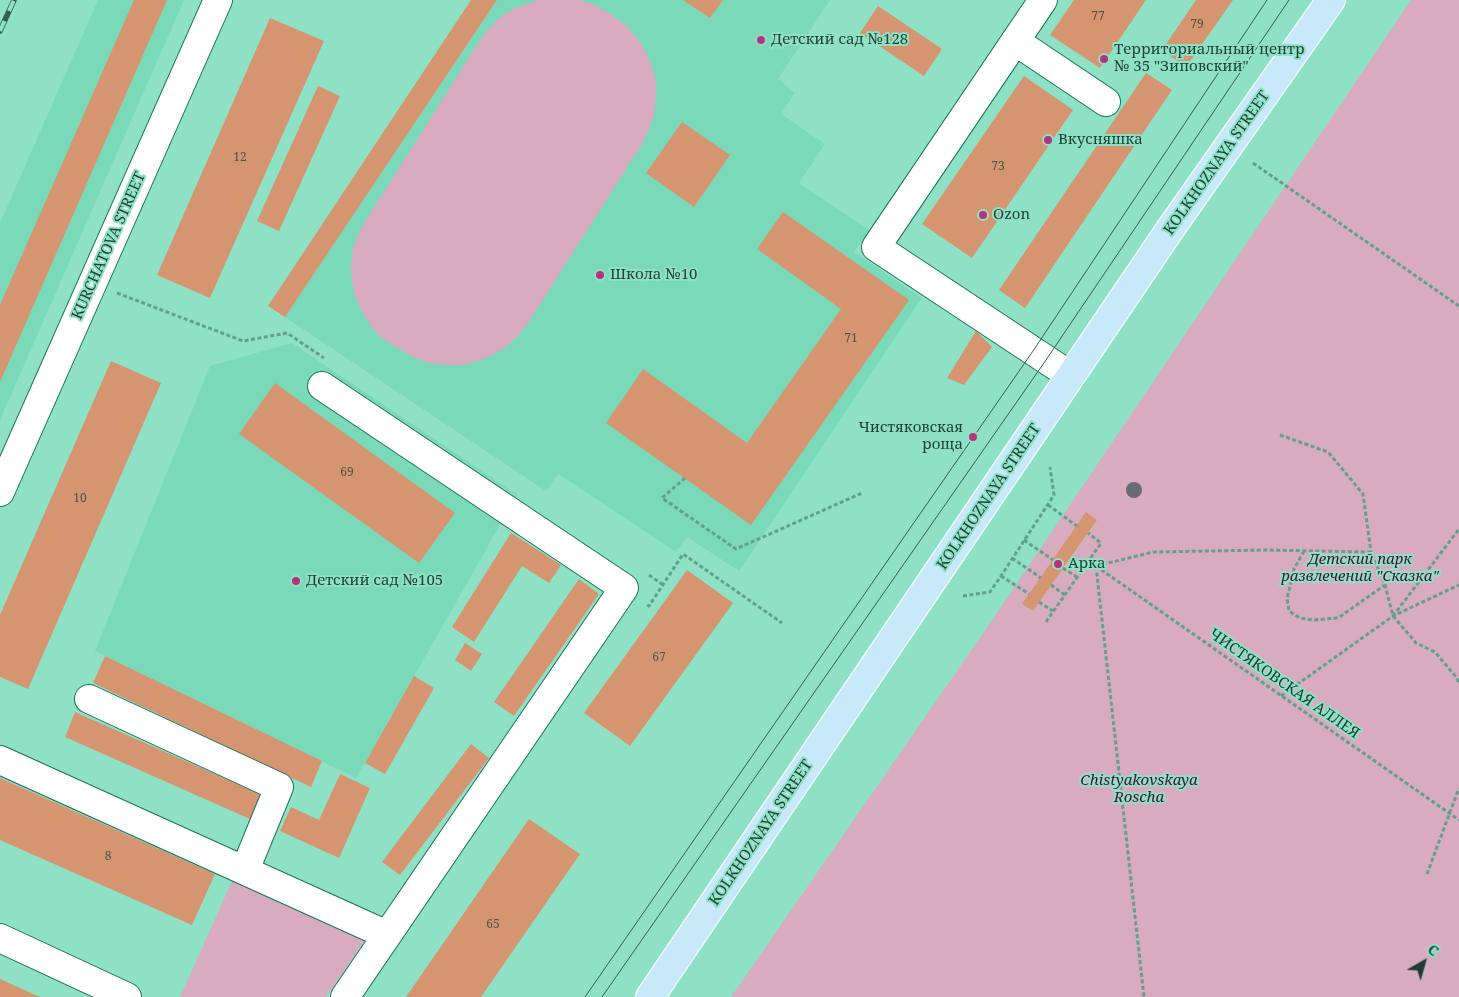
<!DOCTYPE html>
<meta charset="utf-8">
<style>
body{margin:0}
#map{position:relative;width:1459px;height:997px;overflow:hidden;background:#8ee1c4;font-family:"Noto Serif",serif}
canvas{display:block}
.north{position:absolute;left:1399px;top:937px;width:50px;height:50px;-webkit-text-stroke:4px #8ee1c4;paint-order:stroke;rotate:38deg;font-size:14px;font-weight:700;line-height:20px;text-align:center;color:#1d3f34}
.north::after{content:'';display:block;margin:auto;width:18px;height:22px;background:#1d3f34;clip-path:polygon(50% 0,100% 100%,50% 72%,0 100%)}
</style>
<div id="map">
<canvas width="1459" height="997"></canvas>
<div class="north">С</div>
</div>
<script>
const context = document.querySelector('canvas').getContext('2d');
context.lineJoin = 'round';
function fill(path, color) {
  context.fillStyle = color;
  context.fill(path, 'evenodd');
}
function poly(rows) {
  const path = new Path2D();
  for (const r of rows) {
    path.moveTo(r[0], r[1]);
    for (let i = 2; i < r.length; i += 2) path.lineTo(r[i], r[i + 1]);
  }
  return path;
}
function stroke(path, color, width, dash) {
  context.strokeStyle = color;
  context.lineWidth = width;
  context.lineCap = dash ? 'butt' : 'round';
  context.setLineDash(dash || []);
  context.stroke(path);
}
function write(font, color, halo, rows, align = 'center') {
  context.font = font + ' "Noto Serif",serif';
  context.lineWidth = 4;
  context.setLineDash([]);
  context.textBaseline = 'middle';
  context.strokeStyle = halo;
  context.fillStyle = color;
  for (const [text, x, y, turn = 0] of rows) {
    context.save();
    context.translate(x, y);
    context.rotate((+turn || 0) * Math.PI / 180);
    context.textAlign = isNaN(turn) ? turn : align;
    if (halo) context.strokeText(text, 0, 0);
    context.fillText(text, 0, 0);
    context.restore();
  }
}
const built = poly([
 [98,0,184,0,0,420,0,223],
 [497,0,830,0,778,79,795,93,781,114,825,144,799,183,869,230,854,252,922,298,739,571,687,537,676,552,558,474,546,491,285,317],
 [292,343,517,495,356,778,95,651,210,366]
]);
const green = poly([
 [538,0,579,0,593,4,607,12,627,26,637,38,646,52,652,66,656,82,656,98,654,114,649,129,642,144,528,323,518,336,506,347,493,355,478,361,462,365,446,365,430,363,415,358,394,346,381,337,370,325,362,311,355,296,352,281,351,264,353,249,358,234,366,220,480,40,490,27,502,16,515,8],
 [1411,0,1459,0,1459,997,731,997,986,629],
 [1097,521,1033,611,1023,604],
 [232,881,364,941,326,997,180,997]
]);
const building = poly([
 [134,0,167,0,0,382,0,305],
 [471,0,497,0,285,317,268,306],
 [683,0,723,0,710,18],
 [1074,0,1146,0,1100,68,1050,35],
 [1196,0,1233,0,1186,67,1162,50],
 [878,6,942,49,924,76,860,33],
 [270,18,324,41,210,298,157,275],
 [1146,73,1172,90,1025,308,999,290],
 [1024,76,1073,110,972,258,922,224],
 [318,86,340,96,279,231,257,221],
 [682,122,730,155,694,207,646,173],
 [783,212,909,300,751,525,606,423,643,369,747,443,841,309,757,249],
 [976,331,992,347,964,385,947,378],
 [111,361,161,383,28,689,0,677,0,615],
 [275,383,455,513,419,563,239,434],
 [1086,512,1097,520,1033,611,1022,604],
 [511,533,561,565,549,583,522,566,474,642,452,627],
 [687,570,733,603,630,746,584,713],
 [579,579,599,594,514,716,494,702],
 [465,643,482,654,471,671,455,660],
 [105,656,322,761,311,787,93,683],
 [414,676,434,688,385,774,365,763],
 [75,712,260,794,250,819,65,737],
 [471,744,489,758,400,875,382,862],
 [340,774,370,788,339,858,280,831,291,807,319,820],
 [0,778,215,874,192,925,0,840],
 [529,819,580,854,481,997,406,997],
 [0,979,31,993,40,997,0,997]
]);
const path = poly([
 [1253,163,1459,306],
 [117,293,243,341,287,333,324,358],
 [1280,435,1328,452,1363,494,1371,552],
 [685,478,662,498,736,549,862,493],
 [1048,505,1077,526],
 [1024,540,1053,560],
 [1304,551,1294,569,1287,599,1289,611,1300,618,1313,620,1338,618,1385,585],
 [1012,558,1041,578],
 [1096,566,1153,552,1266,550,1371,552,1385,585,1393,616,1459,529],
 [1096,566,1459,820],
 [1096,566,1144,997],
 [1063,568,1077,577],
 [649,575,663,585],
 [1001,576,1029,594],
 [1051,585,1065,595],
 [963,596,990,592,1001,576,1054,495,1050,467],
 [1039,602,1053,611],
 [647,605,649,606,683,554,782,623],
 [1393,616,1416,643,1435,652,1457,678,1459,684],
 [1046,622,1101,543,1088,533],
 [1281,696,1393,616,1459,585],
 [1427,874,1459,788]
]);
const minor = poly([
 [1043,0,876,247,1071,376],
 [1015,41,1106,102],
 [322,386,624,588,345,997],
 [0,492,218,0],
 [89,699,279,787,245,870],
 [0,760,387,935],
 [0,938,127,997]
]);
const major = poly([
 [650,997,1171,228,1331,0]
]);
const tram = poly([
 [585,997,1033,351,1267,0],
 [602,997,1046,360,1289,0]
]);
const rail = poly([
 [0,31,14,0]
]);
const trees = [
 [1134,490]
];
const markers = [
 [761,40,5,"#b5337d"],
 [1104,59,5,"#b5337d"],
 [1048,140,5,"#b5337d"],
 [983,215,5,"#b5337d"],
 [600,275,5,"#b5337d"],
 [973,437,5,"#b5337d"],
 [1058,564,5,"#b5337d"],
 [296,581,5,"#b5337d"]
];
const numberNames = [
 ["77",1098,17],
 ["79",1197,25],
 ["12",240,158],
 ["73",998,167],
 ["71",851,339],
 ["69",347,473],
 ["10",80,499],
 ["67",659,658],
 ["8",108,857],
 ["65",493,925]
];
const poiNames = [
 ["Детский сад №128",771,40],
 ["Территориальный центр",1114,50],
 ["№ 35 \"Зиповский\"",1114,67],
 ["Вкусняшка",1058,140],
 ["Ozon",993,215],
 ["Школа №10",610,275],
 ["Чистяковская",963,428,"right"],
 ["роща",963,445,"right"],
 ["Арка",1068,564],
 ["Детский сад №105",306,581]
];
const streetNames = [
 ["KOLKHOZNAYA STREET",1217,163,-55],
 ["KURCHATOVA STREET",109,246,-66],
 ["KOLKHOZNAYA STREET",989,497,-56],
 ["ЧИСТЯКОВСКАЯ АЛЛЕЯ",1284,684,35],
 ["KOLKHOZNAYA STREET",761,833,-56]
];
const parkNames = [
 ["Детский парк",1360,560],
 ["развлечений \"Сказка\"",1360,577],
 ["Chistyakovskaya",1139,781],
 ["Roscha",1139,798]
];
fill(built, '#7ad9b9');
fill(green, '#d9abbf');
fill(building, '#d59571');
stroke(minor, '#18745b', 30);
stroke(major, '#fff', 30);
stroke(path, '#61a18b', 3, [4, 2.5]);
stroke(minor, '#fff', 28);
stroke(major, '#c8e9fa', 28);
stroke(tram, '#335f50', 1);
stroke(rail, '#335f50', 5.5);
stroke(rail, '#8ee1c4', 4, [11]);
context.fillStyle = '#6a6c74';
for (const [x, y] of trees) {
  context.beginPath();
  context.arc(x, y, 8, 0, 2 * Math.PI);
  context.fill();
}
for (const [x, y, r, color] of markers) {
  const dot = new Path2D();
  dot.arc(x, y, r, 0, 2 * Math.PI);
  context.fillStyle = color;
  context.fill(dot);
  stroke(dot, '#8ee1c4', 2);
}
write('12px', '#4b5443', null, numberNames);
write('15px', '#1d3f34', '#8ee1c4', poiNames, 'left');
write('15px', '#1d3f34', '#8ee1c4', streetNames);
write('italic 15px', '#4c0d32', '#8ee1c4', parkNames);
</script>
